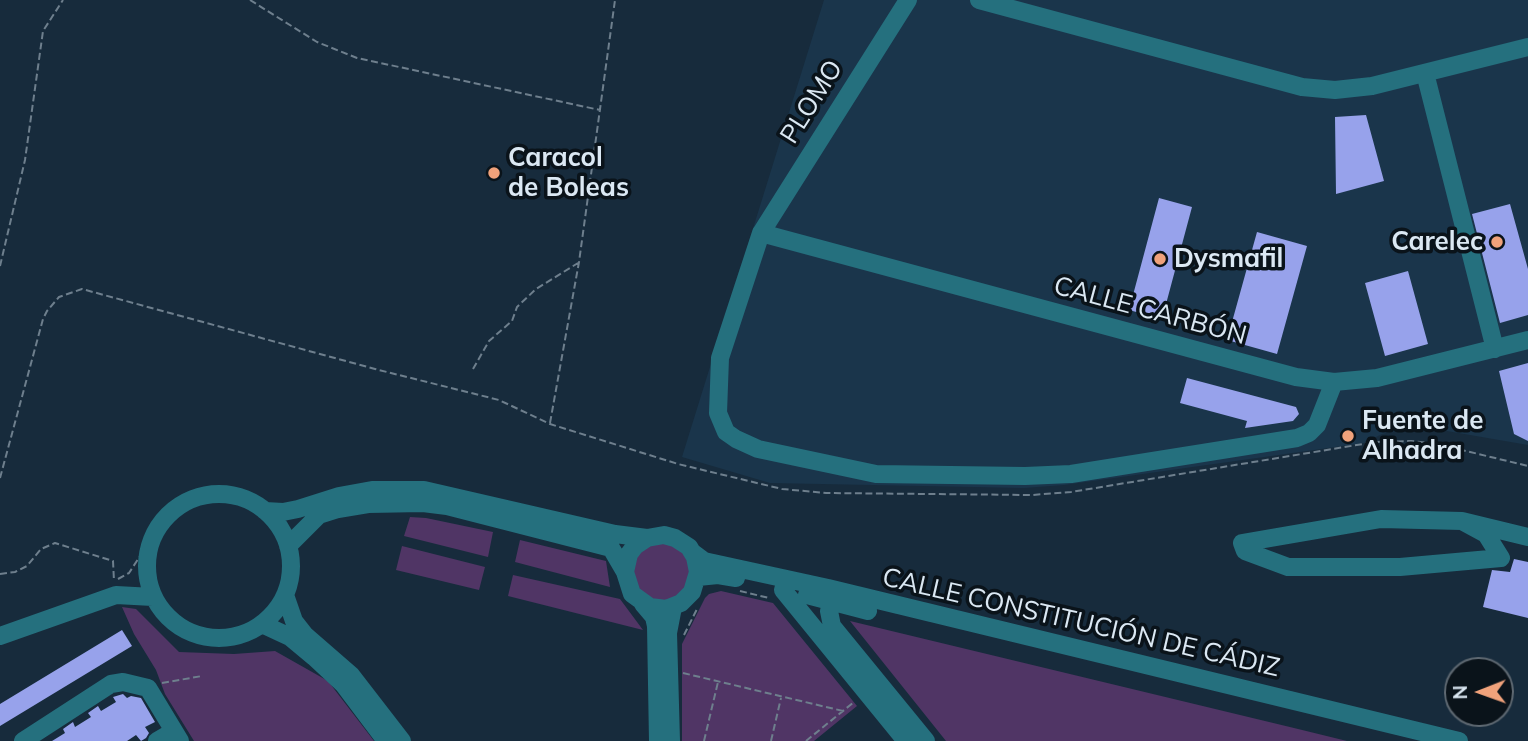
<!DOCTYPE html>
<meta charset="utf-8">
<style>
body{margin:0}
#map{position:relative;width:1528px;height:741px;overflow:hidden;background:#172b3c;font-family:Mulish,sans-serif}
canvas{display:block}
.north{position:absolute;left:1444px;top:657px;width:70px;height:70px;box-sizing:border-box;background:#0a131a;border:2px solid #5e6871;border-radius:50%;rotate:269deg;font-size:19px;font-weight:700;line-height:28px;text-align:center;color:#dbe8f3}
.north::after{content:'';display:block;margin:auto;width:24px;height:32px;background:#f0a27b;clip-path:polygon(50% 0,100% 100%,50% 72%,0 100%)}
</style>
<div id="map">
<canvas width="1528" height="741"></canvas>
<div class="north">N</div>
</div>
<script>
const context = document.querySelector('canvas').getContext('2d');
context.lineJoin = 'round';
function fill(path, color) {
  context.fillStyle = color;
  context.fill(path, 'evenodd');
}
function poly(rows) {
  const path = new Path2D();
  for (const r of rows) {
    if (r.length === 3) {
      path.moveTo(r[0] + r[2], r[1]);
      path.arc(r[0], r[1], r[2], 0, 2 * Math.PI);
      continue;
    }
    path.moveTo(r[0], r[1]);
    for (let i = 2; i < r.length; i += 2) path.lineTo(r[i], r[i + 1]);
  }
  return path;
}
function stroke(path, color, width, dash) {
  context.strokeStyle = color;
  context.lineWidth = width;
  context.lineCap = dash ? 'butt' : 'round';
  context.setLineDash(dash || []);
  context.stroke(path);
}
function write(font, color, halo, rows, align = 'center') {
  context.font = font + ' Mulish,sans-serif';
  context.lineWidth = 7;
  context.setLineDash([]);
  context.textBaseline = 'middle';
  context.strokeStyle = halo;
  context.fillStyle = color;
  for (const [text, x, y, turn = 0] of rows) {
    context.save();
    context.translate(x, y);
    context.rotate((+turn || 0) * Math.PI / 180);
    context.textAlign = isNaN(turn) ? turn : align;
    if (halo) context.strokeText(text, 0, 0);
    context.fillText(text, 0, 0);
    context.restore();
  }
}
const built = poly([
 [824,0,1528,0,1528,445,1418,426,1382,434,1364,443,1064,485,1024,488,770,483,682,457]
]);
const green = poly([
 [410,517,426,518,493,532,488,557,404,536],
 [520,540,606,561,610,587,515,562],
 [661,572,29],
 [402,546,485,567,479,590,396,570],
 [513,575,620,599,643,630,508,596],
 [721,591,773,603,857,706,814,741,682,741,682,644,705,598,709,594],
 [122,607,136,609,179,652,234,654,275,651,328,681,374,741,194,741,165,694,156,670,134,634],
 [850,621,1294,728,1347,741,946,741]
]);
const building = poly([
 [1366,115,1384,181,1336,194,1335,117],
 [1159,198,1192,207,1162,319,1129,310],
 [1510,204,1528,269,1528,315,1500,323,1472,214],
 [1257,232,1307,246,1277,354,1227,340],
 [1408,271,1428,344,1385,356,1365,283],
 [1528,363,1528,441,1514,434,1499,371],
 [1187,378,1296,407,1299,414,1293,421,1245,428,1247,421,1180,403],
 [1348,437,5.5],
 [1514,559,1528,562,1528,618,1483,607,1492,570,1510,572],
 [122,630,132,646,0,726,0,704],
 [123,694,127,698,131,696,141,698,155,722,145,727,149,733,146,738,141,741,136,735,127,741,52,741,65,733,63,729,73,722,75,727,91,717,88,713,98,706,101,711,116,702,113,697]
]);
const path = poly([
 [250,0,317,42,357,58,600,110],
 [0,266,25,160,43,31,63,0],
 [473,369,489,341,512,321,517,307,536,289,578,263],
 [550,423,579,262,615,0],
 [0,478,43,319,47,311,59,297,82,289,375,369,499,400,550,424,678,464,782,489,826,493,1032,495,1071,492,1375,442,1411,441,1437,444,1528,466],
 [0,574,15,572,27,566,41,549,55,543,113,561,114,581],
 [118,579,129,573,150,541],
 [740,591,769,598],
 [684,635,697,609],
 [683,673,843,711],
 [162,683,202,676],
 [704,741,718,682],
 [771,741,781,698],
 [806,741,854,702]
]);
const minor = poly([
 [908,0,761,233,720,358,718,413,726,432,736,439,758,449,876,474,1025,476,1071,474,1297,438,1309,433,1317,425,1334,382],
 [979,0,1302,87,1335,90,1372,86,1528,47],
 [1425,73,1495,349],
 [761,233,1296,377,1334,382,1377,378,1528,340],
 [219,566,72],
 [265,511,283,512,298,509,339,496,372,490,424,490,615,534,647,538],
 [1462,521,1486,534,1501,558,1400,567,1288,567,1245,551,1242,543,1381,519,1462,521,1528,537],
 [288,546,319,515,338,509,368,504,423,503,447,506,611,548,625,572,632,594,650,607,666,609,681,603,692,592,698,572,695,557,689,547,675,538,664,535,647,538,635,546,629,554,625,572],
 [692,552,704,561,828,588,1459,741],
 [698,577,718,575,736,578],
 [783,590,906,741],
 [830,594,832,602,829,611,832,626,926,741],
 [285,595,294,621,305,635,351,675,402,741],
 [807,595,868,611],
 [643,604,654,617,656,626,658,741],
 [262,624,290,637,314,657,344,685,386,741],
 [0,636,116,595,153,597],
 [23,741,111,684,123,682,148,688,180,741],
 [157,741,174,731],
 [671,741,668,633,673,607]
]);
const markers = [
 [494,173,7,"#f0a27b"],
 [1497,242,7,"#f0a27b"],
 [1160,259,7,"#f0a27b"],
 [1348,436,7,"#f0a27b"]
];
const streetNames = [
 ["PLOMO",812,102,-58],
 ["CALLE CARBÓN",1150,311,15],
 ["CALLE CONSTITUCIÓN DE CÁDIZ",1081,623,13]
];
const poiNames = [
 ["Caracol",508,158],
 ["de Boleas",508,188],
 ["Carelec",1483,242,"right"],
 ["Dysmafil",1174,259],
 ["Fuente de",1362,421],
 ["Alhadra",1362,451]
];
fill(built, '#1a354b');
fill(green, '#503565');
fill(building, '#97a2eb');
stroke(path, '#6e7f8d', 2, [7, 3.5]);
stroke(minor, '#25707e', 18);
for (const [x, y, r, color] of markers) {
  const dot = new Path2D();
  dot.arc(x, y, r, 0, 2 * Math.PI);
  context.fillStyle = color;
  context.fill(dot);
  stroke(dot, '#0a131a', 2.5);
}
write('26px', '#dbe8f3', '#0a131a', streetNames);
write('bold 26px', '#dbe8f3', '#0a131a', poiNames, 'left');
</script>
